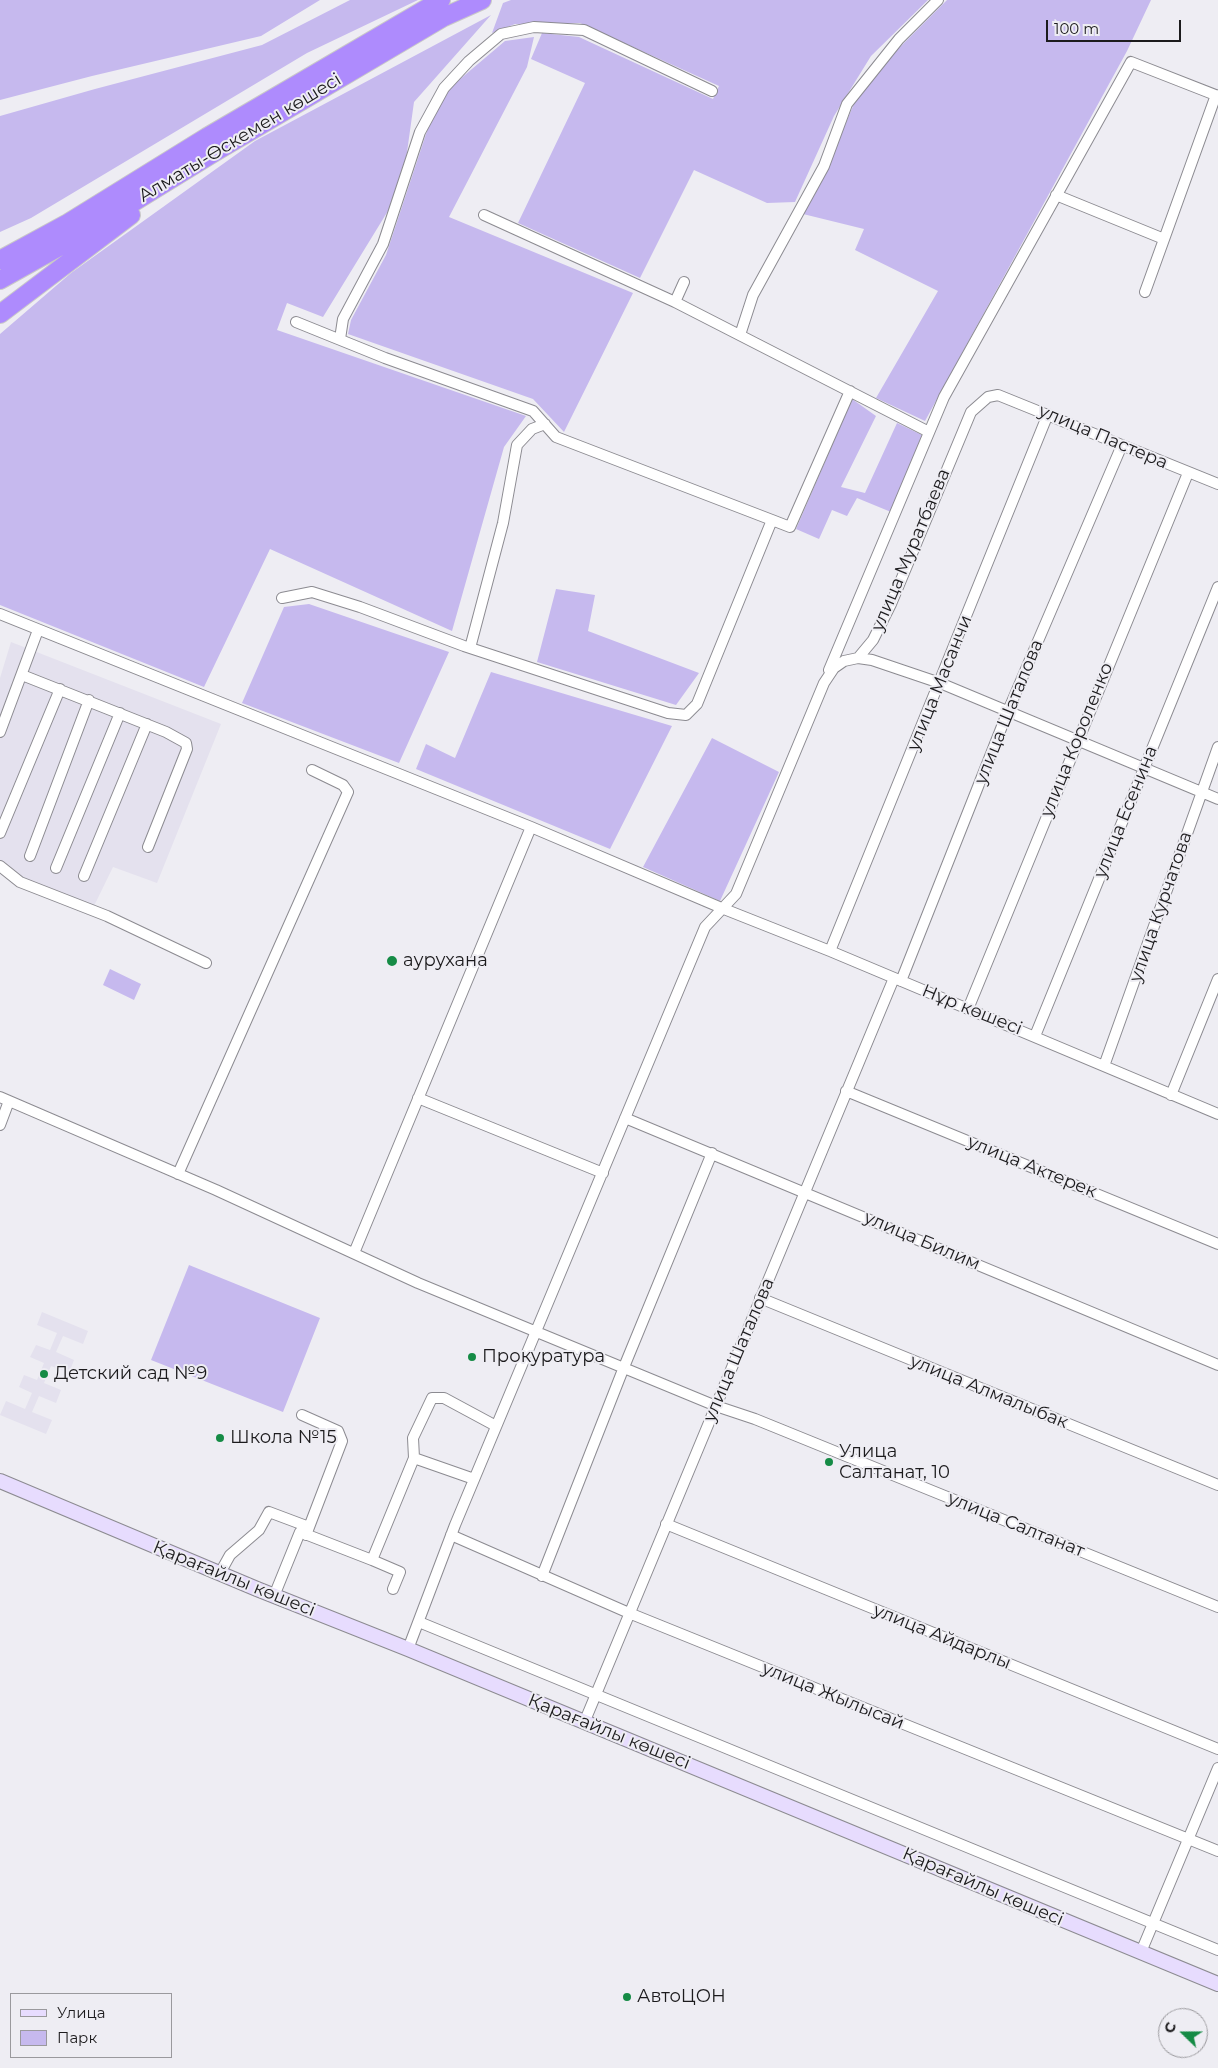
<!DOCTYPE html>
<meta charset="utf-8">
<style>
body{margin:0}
#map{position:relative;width:1218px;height:2068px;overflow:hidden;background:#eeedf3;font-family:Montserrat,sans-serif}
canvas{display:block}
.legend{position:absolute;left:10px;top:1993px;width:162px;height:65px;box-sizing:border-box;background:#eeedf3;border:1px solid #9a999d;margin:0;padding:6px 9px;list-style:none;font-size:15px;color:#1c1b1d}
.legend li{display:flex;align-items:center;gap:10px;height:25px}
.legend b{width:25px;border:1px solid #9a999d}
.north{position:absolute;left:1158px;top:2008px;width:50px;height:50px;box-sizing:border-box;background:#eeedf3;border:1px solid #9a999d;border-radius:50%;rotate:292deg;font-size:14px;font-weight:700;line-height:20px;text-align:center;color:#1c1b1d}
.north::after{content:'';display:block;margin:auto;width:18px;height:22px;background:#158b45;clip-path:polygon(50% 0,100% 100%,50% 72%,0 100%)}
.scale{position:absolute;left:1046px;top:20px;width:135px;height:22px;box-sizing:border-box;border:2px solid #1c1b1d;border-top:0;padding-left:6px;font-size:15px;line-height:18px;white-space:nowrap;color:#1c1b1d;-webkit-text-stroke:4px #eeedf3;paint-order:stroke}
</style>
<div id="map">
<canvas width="1218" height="2068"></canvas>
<ul class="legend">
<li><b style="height:6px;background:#e7dcfe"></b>Улица</li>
<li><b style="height:14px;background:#c6b9ee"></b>Парк</li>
</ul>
<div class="north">С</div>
<div class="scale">100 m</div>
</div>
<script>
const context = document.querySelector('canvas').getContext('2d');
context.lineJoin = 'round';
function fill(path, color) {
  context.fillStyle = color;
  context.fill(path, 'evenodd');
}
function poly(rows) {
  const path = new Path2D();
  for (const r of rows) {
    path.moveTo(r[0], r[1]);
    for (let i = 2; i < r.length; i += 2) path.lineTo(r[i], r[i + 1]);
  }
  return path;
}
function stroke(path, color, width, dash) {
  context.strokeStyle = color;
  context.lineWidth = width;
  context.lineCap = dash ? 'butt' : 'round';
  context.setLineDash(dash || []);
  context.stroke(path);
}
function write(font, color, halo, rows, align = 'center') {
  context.font = font + ' Montserrat,sans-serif';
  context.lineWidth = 4;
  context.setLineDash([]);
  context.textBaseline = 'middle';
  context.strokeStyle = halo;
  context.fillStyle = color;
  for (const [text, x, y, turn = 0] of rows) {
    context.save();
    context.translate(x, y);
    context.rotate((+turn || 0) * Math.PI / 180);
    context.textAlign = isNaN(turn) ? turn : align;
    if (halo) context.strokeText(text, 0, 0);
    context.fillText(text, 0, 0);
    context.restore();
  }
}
const built = poly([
 [11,642,221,724,157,883,113,867,94,906,27,880,0,861,0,678],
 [42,1312,88,1331,83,1344,63,1336,56,1352,74,1360,69,1373,51,1366,44,1383,61,1390,56,1403,39,1396,32,1412,52,1420,46,1434,0,1415,6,1401,25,1409,32,1393,19,1387,24,1375,37,1380,44,1363,30,1357,36,1345,50,1350,57,1333,37,1325]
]);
const green = poly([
 [0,0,320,0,261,36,92,76,0,100],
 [350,0,418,0,307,53,31,218,0,232,0,116,95,89,262,45],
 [511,0,928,0,871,56,834,116,795,202,767,203,694,170,640,278,518,223,585,83,531,59,542,33,579,37,713,99,719,86,580,23,515,24,492,33,503,3],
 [947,0,1151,0,1127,51,925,421,876,398,938,291,855,250,864,229,803,214,824,174,862,85],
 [491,15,414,102,402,188,323,317,287,303,277,330,526,416,504,447,452,631,270,549,204,687,0,605,0,334,71,273,255,141],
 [534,37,527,67,449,217,633,293,564,432,533,399,348,334,351,320,386,255,428,128,446,91,505,41],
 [852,399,876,416,841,487,865,493,897,423,922,435,891,512,857,498,847,516,832,510,819,539,796,529],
 [556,589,595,595,588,631,699,673,676,705,537,662],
 [309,604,449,652,399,763,242,703,284,607],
 [491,672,672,726,610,849,416,769,426,744,455,758],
 [712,738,779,772,720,901,643,867],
 [110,969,141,984,134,1000,103,985],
 [189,1265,320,1318,283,1412,151,1360]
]);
const street = poly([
 [1056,195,1164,239],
 [484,215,675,302],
 [684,282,675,302,929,432],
 [1145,292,1216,95],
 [296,322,385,358,533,411,556,437,772,520],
 [740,335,753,295,824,166,847,104,899,39,938,0],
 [340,339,343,319,383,244,420,132,444,88,469,61,501,34,534,27,584,30,712,91],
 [282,598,312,592,360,607,464,646,668,713,686,715,697,704,772,520,790,527,850,391],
 [0,614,531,827,724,909,830,951,1218,1114],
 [470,648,503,523,517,445,532,429,545,424],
 [858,658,872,660,940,683,1218,799],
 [829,670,944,397,1131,62,1218,96],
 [22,675,166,732,186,743,187,749,148,847],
 [0,732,38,630],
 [0,833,60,689],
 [30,856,89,700],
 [0,866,20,882,107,916,206,963],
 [56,868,120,713],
 [84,876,147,724],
 [830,951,1048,414],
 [901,981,1008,711,1122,445],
 [968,1009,1188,473],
 [1035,1036,1218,587],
 [1104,1066,1218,747],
 [846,1091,1218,1244],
 [1171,1095,1218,979],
 [0,1097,216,1190,418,1283,716,1406,755,1419,1218,1607],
 [418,1098,603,1173],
 [625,1118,1218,1365],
 [0,1125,9,1101],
 [178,1174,348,792,343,785,312,770],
 [354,1253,531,827],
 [760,1298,1218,1485],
 [302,1415,338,1431,342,1441,306,1535],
 [414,1458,413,1438,432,1398,444,1398,496,1426],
 [666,1524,1218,1749],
 [451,1535,629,1613,1218,1851],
 [372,1560,400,1572,393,1589],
 [220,1573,230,1555,259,1530,269,1512,309,1527],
 [542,1576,624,1367,712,1153],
 [274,1596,300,1532,372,1560,414,1458,474,1479],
 [419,1622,1218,1950],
 [408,1649,455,1525,705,927,736,894,824,683,834,668,844,661,858,658,873,640,891,604,971,412,988,397,998,395,1218,484],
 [584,1723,894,978],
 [1141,1952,1218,1768]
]);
const secondary = poly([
 [0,1481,257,1589,408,1649,1218,1984]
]);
const highway = poly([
 [0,260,68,223,207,137,441,0],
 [0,280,77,237,215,152,444,17,482,0],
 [0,314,131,215]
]);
const markers = [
 [392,961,6,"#158b45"],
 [472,1357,5,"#158b45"],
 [44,1374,5,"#158b45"],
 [220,1438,5,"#158b45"],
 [829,1462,5,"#158b45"],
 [627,1997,5,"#158b45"]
];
const streetNames = [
 ["Алматы-Өскемен көшесі",240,138,-31],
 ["улица Пастера",1103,437,23],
 ["улица Муратбаева",911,550,-67],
 ["улица Масанчи",940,683,-68],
 ["улица Шаталова",1009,712,-68],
 ["улица Короленко",1077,740,-68],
 ["улица Есенина",1126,812,-68],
 ["улица Курчатова",1161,907,-71],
 ["Нұр көшесі",972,1010,22],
 ["улица Актерек",1032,1167,22],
 ["улица Билим",922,1241,23],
 ["улица Шаталова",739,1350,-67],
 ["улица Алмалыбак",989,1392,22],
 ["улица Салтанат",1016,1525,22],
 ["Қарағайлы көшесі",234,1579,22],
 ["улица Айдарлы",942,1637,22],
 ["улица Жылысай",833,1696,22],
 ["Қарағайлы көшесі",609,1732,22],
 ["Қарағайлы көшесі",983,1887,23]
];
const poiNames = [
 ["аурухана",403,961],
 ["Прокуратура",482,1357],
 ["Детский сад №9",54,1374],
 ["Школа №15",230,1438],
 ["Улица",839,1452],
 ["Салтанат, 10",839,1473],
 ["АвтоЦОН",637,1997]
];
fill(built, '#e4e1ee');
fill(green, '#c6b9ee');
stroke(street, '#8c8b91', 12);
stroke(secondary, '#8c8b91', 16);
stroke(highway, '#c9c8c9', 20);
stroke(street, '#fff', 10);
stroke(secondary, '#e7dcfe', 14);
stroke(highway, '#ae8bfd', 18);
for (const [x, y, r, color] of markers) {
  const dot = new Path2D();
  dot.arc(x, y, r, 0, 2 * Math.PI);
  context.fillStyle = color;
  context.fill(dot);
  stroke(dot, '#eeedf3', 2);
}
write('18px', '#1c1b1d', '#eeedf3', streetNames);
write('18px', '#1c1b1d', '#eeedf3', poiNames, 'left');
</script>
